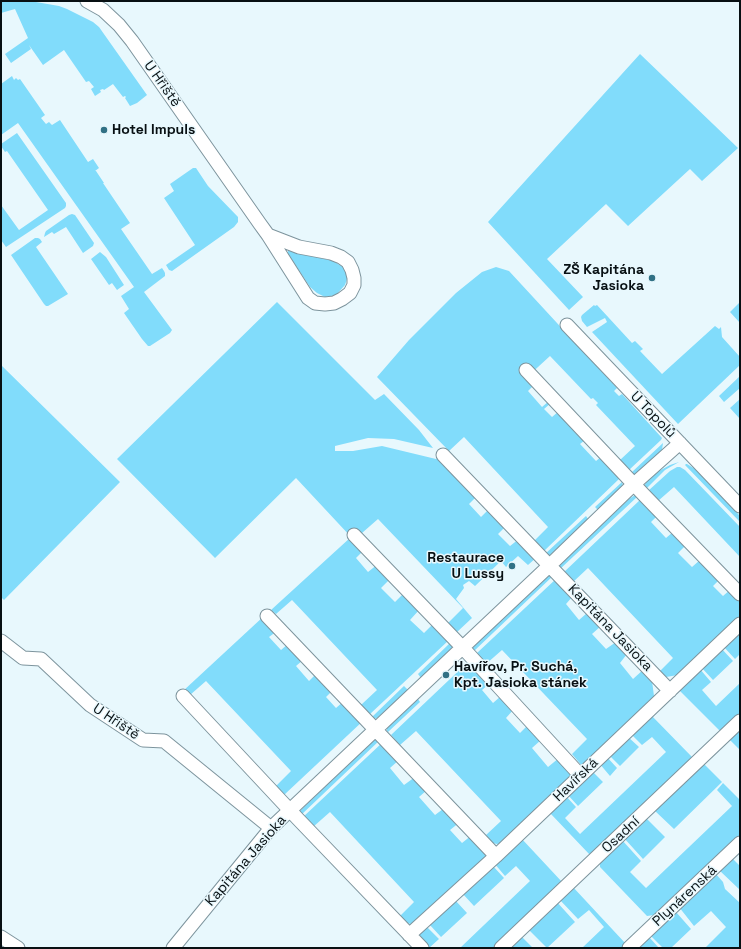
<!DOCTYPE html>
<meta charset="utf-8">
<style>
body{margin:0}
#map{position:relative;width:741px;height:949px;overflow:hidden;background:#e8f8fd;font-family:"Space Grotesk",sans-serif}
canvas{display:block}
.frame{position:absolute;inset:0;border:2px solid #081013;pointer-events:none}
</style>
<div id="map">
<canvas width="741" height="949"></canvas>
<div class="frame"></div>
</div>
<script>
const context = document.querySelector('canvas').getContext('2d');
context.lineJoin = 'round';
function fill(path, color) {
  context.fillStyle = color;
  context.fill(path, 'evenodd');
}
function poly(rows) {
  const path = new Path2D();
  for (const r of rows) {
    path.moveTo(r[0], r[1]);
    for (let i = 2; i < r.length; i += 2) path.lineTo(r[i], r[i + 1]);
  }
  return path;
}
function stroke(path, color, width, dash) {
  context.strokeStyle = color;
  context.lineWidth = width;
  context.lineCap = dash ? 'butt' : 'round';
  context.setLineDash(dash || []);
  context.stroke(path);
}
function write(font, color, halo, rows, align = 'center') {
  context.font = font + ' "Space Grotesk",sans-serif';
  context.lineWidth = 3;
  context.setLineDash([]);
  context.textBaseline = 'middle';
  context.strokeStyle = halo;
  context.fillStyle = color;
  for (const [text, x, y, turn = 0] of rows) {
    context.save();
    context.translate(x, y);
    context.rotate((+turn || 0) * Math.PI / 180);
    context.textAlign = isNaN(turn) ? turn : align;
    if (halo) context.strokeText(text, 0, 0);
    context.fillText(text, 0, 0);
    context.restore();
  }
}
const green = poly([
 [1,1,11,1,36,2,59,6,67,9,93,22,99,27,147,95,137,103,130,106,125,98,126,97,125,96,123,97,113,84,104,90,103,89,100,90,101,92,95,96,91,89,94,87,89,81,86,82,64,50,43,65,29,45,31,49,11,63,5,54,28,38,15,9,1,13],
 [640,54,738,148,702,181,690,169,628,226,606,204,547,259,583,297,569,310,488,222],
 [12,76,14,80,16,78,18,80,20,79,45,115,41,118,46,124,49,122,52,125,60,120,88,162,93,159,99,168,95,171,96,171,104,183,103,183,130,223,121,229,152,274,162,268,164,271,165,273,165,276,144,292,172,330,170,333,150,346,148,346,142,339,124,313,129,309,121,296,134,287,18,123,1,135,1,84],
 [17,133,66,203,66,206,65,208,6,247,1,240,1,205,19,230,48,210,7,151,5,152,1,146,1,144],
 [193,168,196,168,208,186,238,217,238,222,234,227,172,271,169,270,166,265,195,245,164,198,174,191,170,184],
 [72,214,75,215,94,243,93,246,83,253,66,227,54,234,52,232,44,237,45,233,46,231,69,215],
 [35,238,38,238,40,239,42,242,36,247,68,294,48,306,46,306,44,304,11,255],
 [291,250,333,261,343,267,348,276,345,285,336,295,325,297,317,293,310,287,288,254,288,251],
 [100,252,106,257,124,285,117,290,112,283,109,285,91,259],
 [496,267,509,271,617,388,614,391,619,396,622,394,662,438,661,440,629,470,620,460,635,446,596,405,598,403,593,398,591,399,550,356,526,378,533,386,528,391,542,407,549,401,551,403,544,409,552,417,559,411,585,440,580,444,596,461,602,456,621,476,619,479,544,551,533,542,548,527,464,437,449,451,377,377,409,340,456,293,482,272],
 [277,302,375,400,384,394,419,430,433,448,394,439,368,438,335,446,335,451,353,451,382,446,436,459,441,457,478,495,469,504,481,517,490,508,507,525,498,534,510,546,519,539,537,557,528,565,518,556,506,567,501,561,475,586,469,581,463,585,464,588,456,599,472,618,456,633,448,623,463,608,378,519,362,533,360,532,364,550,356,558,368,572,378,564,391,578,381,588,395,602,404,593,420,609,410,620,424,633,434,623,449,640,369,715,359,706,361,704,362,704,377,690,292,600,276,614,271,610,351,537,296,478,215,558,117,459],
 [740,302,740,323,730,312],
 [594,305,595,306,597,305,632,343,635,341,643,349,640,351,662,374,715,326,719,329,721,327,722,337,740,357,740,365,678,424,592,332,607,322,605,318,587,327,582,321,581,317,582,315],
 [1,365,120,482,4,600,1,597],
 [740,376,740,388,724,402,719,396],
 [740,399,740,419,730,408],
 [663,443,662,450,660,452,635,475,632,476,631,474,632,472],
 [679,462,665,470,644,491,643,488,647,481,659,471,670,465],
 [686,464,687,464,695,469,740,516,740,522,685,465],
 [677,467,680,467,685,470,740,527,740,557,674,487,658,501,648,491,670,471],
 [622,482,623,486,598,510,595,507],
 [635,495,637,497,559,570,558,567,559,566,561,563,629,499],
 [641,499,657,516,651,522,666,538,673,532,685,546,678,553,692,567,700,560,719,580,713,586,723,596,731,589,740,599,740,617,678,675,666,677,659,674,658,673,673,658,588,568,572,583,563,573],
 [586,516,588,519,587,521,550,555,548,555,545,554],
 [552,575,554,575,473,652,472,649,473,647,548,576],
 [557,578,573,596,566,604,579,620,587,613,601,626,592,634,606,649,616,642,627,654,620,663,633,679,644,669,652,681,654,696,582,766,572,754,587,739,502,650,486,664,477,653],
 [264,616,277,631,269,637,281,650,288,644,303,660,296,666,309,681,316,674,333,690,326,697,336,708,344,701,364,720,284,795,279,792,276,786,291,771,206,681,190,695,183,691],
 [740,631,740,654,735,659,723,646],
 [451,642,453,647,421,678,418,674],
 [721,648,733,661,713,680,701,667],
 [469,661,489,684,482,690,493,703,501,696,514,709,506,718,520,733,528,725,541,740,532,748,548,767,559,758,574,773,501,843,497,844,492,843,486,835,501,821,416,731,400,745,391,735],
 [699,668,711,682,702,690,716,706,740,683,740,714,721,732,678,689],
 [404,686,408,690,377,718,374,719,372,717,373,716],
 [418,699,420,702,388,732,387,731,387,728],
 [651,715,692,757,692,759,590,855,550,813,565,795,576,807,565,818,580,834,666,752,652,737,642,745,630,733],
 [740,729,740,750,729,739],
 [627,736,639,747,620,766,608,754],
 [374,739,376,739,380,740,300,816,299,812,301,810],
 [383,742,399,760,390,768,404,785,415,777,427,790,419,797,435,815,447,806,460,822,450,830,462,843,472,835,485,851,485,856,484,860,416,922,411,924,407,923,399,917,414,902,330,812,313,827,302,818],
 [606,756,617,768,610,776,599,763],
 [703,764,705,765,722,782,674,829,654,810],
 [591,770,603,782,578,806,567,794],
 [723,783,740,800,740,837,659,913,654,915,647,916,600,867,600,862,622,840,641,861,630,872,646,888,732,806,717,790],
 [646,818,665,837,643,859,624,838],
 [521,838,563,883,495,948,460,948,530,881,516,866,505,876,494,863],
 [731,857,740,866,740,890,719,870],
 [492,865,504,878,474,906,462,893],
 [715,873,723,882,725,889,740,903,740,948,705,948,726,927,711,911,694,926,679,907],
 [572,886,626,944,622,948,582,948,604,927,589,910,578,919,559,899],
 [455,900,467,913,441,937,429,924],
 [556,901,575,922,547,948,528,929],
 [676,912,691,929,671,948,663,948,650,935,674,913],
 [427,927,439,939,429,948,426,948,417,936],
 [521,936,533,948,508,948],
 [649,937,659,948,634,948]
]);
const street = poly([
 [87,1,103,10,119,25,132,41,260,224,268,235,308,298,315,303,325,304,334,303,342,299,350,293,354,285,354,278,352,270,348,262,341,257,331,253,299,247,268,235],
 [567,325,740,506],
 [526,370,643,494,740,594],
 [443,455,670,691],
 [354,535,463,648,580,775],
 [267,616,496,856],
 [1,641,23,658,41,659,90,705,143,740,164,741,271,828],
 [183,696,298,819,422,948],
 [409,935,496,856,740,624],
 [1,937,18,948],
 [173,948,271,828,549,566,634,484,680,443],
 [501,948,740,721],
 [629,948,740,843]
]);
const markers = [
 [104,130,4,"#317185"],
 [652,278,4,"#317185"],
 [512,566,4,"#317185"],
 [446,675,4,"#317185"]
];
const streetNames = [
 ["U Hřiště",162,84,55],
 ["U Topolů",653,415,46],
 ["Kapitána Jasioka",610,628,46],
 ["U Hřiště",116,722,34],
 ["Havířská",576,780,-44],
 ["Osadní",621,835,-43],
 ["Kapitána Jasioka",246,861,-49],
 ["Plynárenská",685,896,-43]
];
const poiNames = [
 ["Hotel Impuls",112,130],
 ["ZŠ Kapitána",644,270,"right"],
 ["Jasioka",644,286,"right"],
 ["Restaurace",504,558,"right"],
 ["U Lussy",504,574,"right"],
 ["Havířov, Pr. Suchá,",454,667],
 ["Kpt. Jasioka stánek",454,683]
];
fill(green, '#81dcfb');
stroke(street, '#7d949d', 15);
stroke(street, '#fff', 13);
for (const [x, y, r, color] of markers) {
  const dot = new Path2D();
  dot.arc(x, y, r, 0, 2 * Math.PI);
  context.fillStyle = color;
  context.fill(dot);
  stroke(dot, '#e8f8fd', 1.5);
}
write('14px', '#081013', '#e8f8fd', streetNames);
write('bold 14px', '#081013', '#e8f8fd', poiNames, 'left');
</script>
